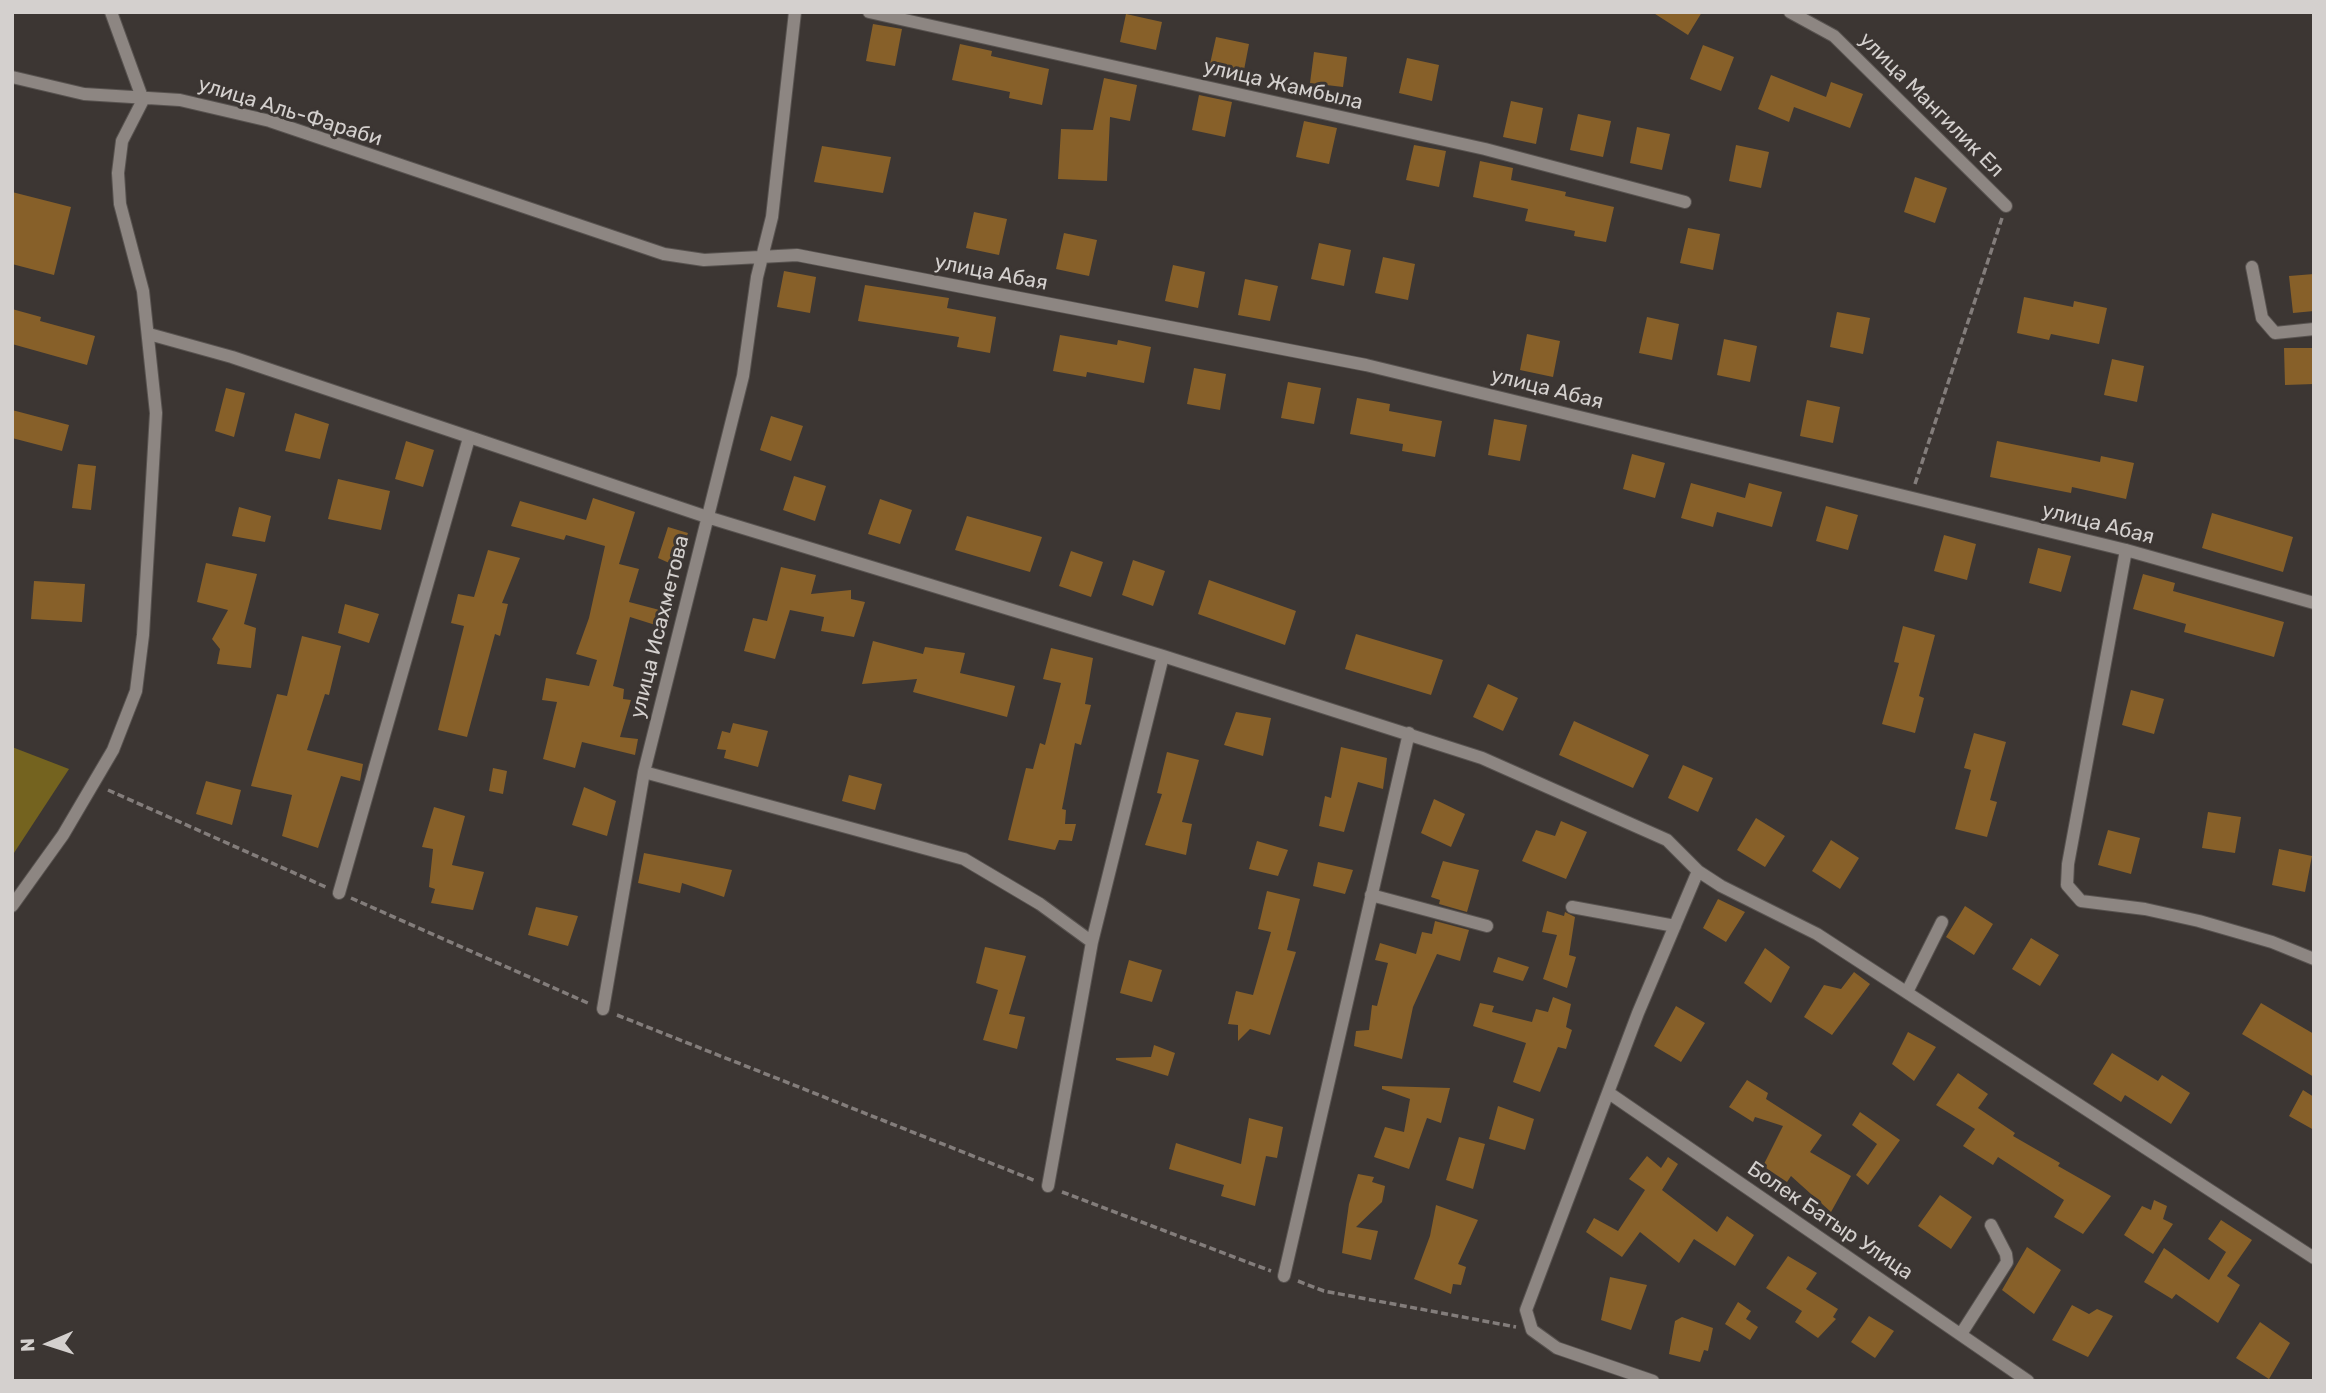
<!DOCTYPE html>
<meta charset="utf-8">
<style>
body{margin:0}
#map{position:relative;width:2326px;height:1393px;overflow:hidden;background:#3c3633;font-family:Rubik,sans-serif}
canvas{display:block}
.frame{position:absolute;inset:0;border:14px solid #d4d0ce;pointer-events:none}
.north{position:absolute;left:14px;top:1309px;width:70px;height:70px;-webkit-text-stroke:5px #3c3633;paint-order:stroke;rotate:267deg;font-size:19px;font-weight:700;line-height:28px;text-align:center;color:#d4d0ce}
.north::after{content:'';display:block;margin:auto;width:24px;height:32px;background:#d4d0ce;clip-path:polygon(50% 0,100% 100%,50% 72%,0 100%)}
</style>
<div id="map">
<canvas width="2326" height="1393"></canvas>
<div class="frame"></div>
<div class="north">N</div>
</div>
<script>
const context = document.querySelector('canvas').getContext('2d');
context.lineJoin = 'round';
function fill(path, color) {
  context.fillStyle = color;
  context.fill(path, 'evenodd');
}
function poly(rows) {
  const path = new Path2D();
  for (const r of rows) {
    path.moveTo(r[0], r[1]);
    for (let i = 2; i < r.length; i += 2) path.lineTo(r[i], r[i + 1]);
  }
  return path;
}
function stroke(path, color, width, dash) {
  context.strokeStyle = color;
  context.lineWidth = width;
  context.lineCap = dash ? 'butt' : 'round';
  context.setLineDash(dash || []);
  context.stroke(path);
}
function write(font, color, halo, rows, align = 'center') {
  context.font = font + ' Rubik,sans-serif';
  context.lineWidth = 6;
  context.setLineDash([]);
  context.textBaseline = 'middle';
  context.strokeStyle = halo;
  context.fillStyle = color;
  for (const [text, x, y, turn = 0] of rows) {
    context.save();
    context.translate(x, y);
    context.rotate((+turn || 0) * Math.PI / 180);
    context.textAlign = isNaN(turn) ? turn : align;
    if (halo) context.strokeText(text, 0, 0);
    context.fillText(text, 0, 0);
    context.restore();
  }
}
const forest = poly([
 [12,747,69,769,12,856]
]);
const building = poly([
 [1652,12,1702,12,1688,35],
 [1126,14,1162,22,1156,50,1120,42],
 [873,24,902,29,895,66,866,61],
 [1216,37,1249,44,1244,70,1210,64],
 [960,44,992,51,991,56,1049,69,1042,105,1009,98,1010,92,952,80],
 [1703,45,1734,57,1721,91,1690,79],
 [1314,52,1347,57,1343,87,1310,83],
 [1407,58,1439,65,1432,101,1399,93],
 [1771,75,1826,97,1831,82,1863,94,1850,128,1794,107,1789,122,1758,109],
 [1104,78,1137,85,1130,121,1110,117,1107,181,1058,179,1061,129,1093,130],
 [1199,95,1232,102,1225,137,1192,130],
 [1511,101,1543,108,1536,144,1503,137],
 [1578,114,1611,121,1603,157,1570,150],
 [1304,121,1337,128,1329,164,1296,157],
 [1637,127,1670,134,1662,170,1630,163],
 [1414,145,1446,151,1439,187,1406,180],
 [1736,145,1769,152,1761,188,1729,181],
 [822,146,891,157,883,193,814,182],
 [1480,161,1513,168,1511,180,1566,192,1565,196,1614,207,1606,242,1574,236,1575,231,1525,221,1528,209,1473,197],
 [1915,177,1947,188,1935,223,1904,212],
 [12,192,71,207,54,275,12,264],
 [974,212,1007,219,999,255,966,248],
 [1688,228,1720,234,1713,270,1680,263],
 [1064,233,1097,240,1089,276,1056,269],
 [1319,243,1351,250,1344,286,1311,279],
 [1383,257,1415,264,1408,300,1375,293],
 [1173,265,1205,272,1198,308,1165,301],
 [784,271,816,277,810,313,777,307],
 [2314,274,2314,311,2293,313,2289,276],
 [1245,279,1278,286,1270,321,1238,315],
 [865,285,949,298,947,308,996,317,990,353,957,347,959,337,858,321],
 [2024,297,2073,307,2074,301,2107,308,2099,344,2051,334,2049,340,2017,333],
 [12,309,41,317,40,321,95,336,87,365,12,344],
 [1837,312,1870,318,1863,354,1830,347],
 [1647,317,1679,324,1672,360,1639,353],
 [1527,334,1560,341,1553,377,1520,370],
 [1060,335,1117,345,1118,340,1151,347,1144,383,1087,372,1086,377,1053,371],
 [1724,339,1757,346,1750,382,1717,375],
 [2284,348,2314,348,2314,384,2285,385],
 [2112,359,2144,366,2137,402,2104,395],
 [1194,368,1226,374,1220,410,1187,404],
 [1288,382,1321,388,1314,424,1281,418],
 [226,388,245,393,234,437,215,431],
 [1357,398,1390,404,1389,411,1442,421,1435,457,1402,451,1403,444,1350,434],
 [1807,400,1840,407,1833,443,1800,436],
 [12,410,69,425,62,451,12,438],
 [295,413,329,424,320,459,285,451],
 [771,416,803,426,791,461,760,450],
 [1494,419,1527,425,1520,461,1488,455],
 [406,441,434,450,423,487,395,479],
 [1997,441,2100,462,2101,456,2134,463,2126,499,2072,487,2071,493,1990,477],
 [1632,454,1665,463,1655,498,1623,489],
 [78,464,96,466,91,510,72,508],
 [794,476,826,486,815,521,783,510],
 [338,479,390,491,381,530,328,519],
 [1691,483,1745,498,1749,483,1782,492,1772,527,1717,512,1713,527,1681,518],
 [593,498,635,512,619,564,639,569,629,602,671,613,665,628,630,617,613,686,624,689,623,699,631,700,620,737,638,739,635,755,582,742,575,768,543,759,557,702,542,700,546,678,589,686,597,660,576,654,589,618,605,546,566,535,564,540,511,526,520,501,586,520],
 [880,499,912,510,900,544,868,534],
 [1826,506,1858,515,1848,550,1816,541],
 [239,507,271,516,265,542,232,536],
 [2212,513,2293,537,2283,572,2202,548],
 [967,516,1042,537,1030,572,955,550],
 [668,527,688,533,676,566,658,558],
 [1944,535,1976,544,1967,580,1934,571],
 [2038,548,2071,556,2061,592,2029,583],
 [488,550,520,558,502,603,508,604,500,636,495,634,467,737,438,730,464,626,451,623,458,594,474,597],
 [1071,551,1103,562,1091,597,1059,586],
 [1133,560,1165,571,1153,606,1122,595],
 [206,563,257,574,244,624,256,628,251,668,217,664,220,649,212,639,228,610,197,602],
 [781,567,816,575,811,594,851,590,851,599,865,602,854,637,821,631,824,617,790,610,775,659,744,651,753,618,767,621],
 [2143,574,2175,583,2173,591,2284,622,2274,657,2184,632,2186,624,2133,609],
 [1209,580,1296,611,1285,645,1198,614],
 [34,581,85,584,82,622,31,619],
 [345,604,379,614,369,643,338,633],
 [1903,626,1935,635,1919,696,1924,698,1915,733,1882,724,1899,663,1894,662],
 [1356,634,1443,660,1431,695,1345,669],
 [302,636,341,646,329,695,325,694,307,750,363,764,360,781,341,776,318,848,282,836,292,795,251,786,277,694,287,696],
 [873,641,923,654,925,647,965,653,960,673,1015,686,1007,717,913,692,917,679,862,684],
 [1051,648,1093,658,1085,704,1091,705,1081,745,1075,743,1062,809,1066,810,1065,824,1076,824,1072,841,1059,840,1055,850,1008,840,1026,768,1033,769,1040,743,1045,745,1061,683,1043,679],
 [1488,684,1518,698,1503,731,1473,717],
 [2131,690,2164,699,2154,734,2122,725],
 [1236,712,1271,718,1263,756,1224,745],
 [1574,721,1649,755,1633,788,1559,755],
 [733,723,768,731,758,767,724,758,726,750,717,749,722,731,730,733],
 [1974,733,2006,742,1990,800,1997,802,1987,837,1955,829,1971,770,1964,768],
 [1341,747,1387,758,1383,789,1358,782,1344,832,1319,826,1325,796,1331,798],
 [1167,752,1199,760,1182,822,1192,824,1186,855,1145,845,1162,794,1157,793],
 [1683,765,1713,778,1698,812,1668,798],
 [493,768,507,771,503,794,489,791],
 [849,775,882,784,875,810,842,801],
 [206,781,241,790,232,825,196,814],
 [584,787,616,801,607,836,572,825],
 [1434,799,1465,814,1451,847,1421,833],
 [434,807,465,816,452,865,484,872,473,910,431,903,435,889,429,887,433,849,422,847],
 [2208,812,2241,817,2235,853,2202,848],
 [1756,818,1785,836,1765,867,1737,850],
 [1561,821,1587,832,1566,879,1522,861,1536,830,1555,836],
 [2108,830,2140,838,2131,874,2098,865],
 [1831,840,1859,858,1840,889,1812,871],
 [1257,841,1288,850,1278,876,1249,869],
 [2279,849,2312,856,2305,892,2272,885],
 [644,853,732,870,724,897,682,883,680,893,638,883],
 [1443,861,1479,870,1467,912,1439,904,1440,900,1431,897],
 [1318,862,1353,870,1345,894,1313,886],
 [1267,891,1300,899,1287,950,1296,952,1270,1035,1250,1029,1238,1041,1238,1025,1228,1024,1236,991,1253,995,1271,932,1258,929],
 [1718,899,1745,912,1726,942,1703,928],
 [1965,906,1993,924,1974,955,1946,937],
 [536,907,578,916,568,946,528,935],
 [1547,911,1564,916,1565,912,1575,917,1569,955,1576,957,1567,988,1543,979,1557,935,1542,932],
 [1435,921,1469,930,1460,961,1437,954,1413,1007,1402,1059,1354,1046,1356,1031,1369,1030,1372,1005,1377,1006,1388,963,1375,960,1380,943,1416,954,1422,932,1432,934],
 [2031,938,2059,955,2040,986,2012,969],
 [985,947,1026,956,1009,1014,1025,1017,1017,1049,983,1040,998,990,976,983],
 [1765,948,1790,967,1771,1003,1744,983],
 [1498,957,1529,967,1523,981,1493,972],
 [1129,960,1162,970,1152,1002,1120,993],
 [1854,972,1870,984,1832,1035,1804,1017,1824,985,1841,989],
 [1553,997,1571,1004,1566,1027,1572,1030,1566,1049,1558,1047,1540,1092,1513,1082,1526,1043,1473,1026,1480,1003,1494,1006,1492,1012,1532,1022,1536,1009,1548,1012],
 [2261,1003,2314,1034,2314,1077,2242,1034],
 [1676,1006,1705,1023,1681,1062,1654,1046],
 [1908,1032,1936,1047,1914,1081,1892,1064],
 [1154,1045,1175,1053,1168,1076,1116,1060,1116,1058,1151,1057],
 [2112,1053,2158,1081,2162,1075,2190,1093,2171,1124,2125,1095,2121,1102,2093,1084],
 [1958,1073,1988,1094,1978,1108,2015,1133,2013,1136,2060,1163,2058,1166,2111,1196,2083,1234,2054,1217,2064,1200,1998,1157,1993,1165,1963,1146,1975,1129,1936,1105],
 [1747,1080,1768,1093,1766,1099,1822,1135,1810,1152,1851,1176,1831,1212,1791,1176,1787,1182,1763,1166,1783,1126,1755,1117,1753,1122,1729,1107],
 [1382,1086,1450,1088,1441,1123,1427,1118,1409,1169,1374,1157,1385,1127,1404,1132,1410,1099,1382,1089],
 [2303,1090,2314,1097,2314,1130,2289,1116],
 [1498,1106,1534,1119,1525,1150,1489,1139],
 [1860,1112,1900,1140,1868,1185,1856,1175,1877,1144,1852,1125],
 [1249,1118,1283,1127,1277,1158,1266,1156,1255,1206,1221,1196,1224,1185,1169,1169,1176,1143,1241,1164],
 [1459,1137,1485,1144,1473,1189,1446,1180],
 [1647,1156,1661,1168,1668,1157,1678,1164,1662,1190,1717,1232,1727,1216,1754,1235,1735,1266,1694,1239,1679,1263,1640,1232,1622,1257,1586,1232,1594,1218,1618,1231,1645,1190,1629,1179],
 [1358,1174,1374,1177,1372,1182,1385,1186,1382,1202,1356,1227,1378,1231,1371,1260,1342,1253,1349,1204],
 [1940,1195,1972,1217,1951,1249,1918,1226],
 [2154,1200,2167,1206,2163,1219,2173,1224,2153,1254,2124,1235,2142,1206,2151,1210],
 [1436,1205,1478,1220,1458,1264,1466,1267,1461,1285,1453,1284,1451,1294,1414,1279,1430,1236],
 [2221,1220,2252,1240,2227,1276,2240,1285,2218,1323,2176,1294,2172,1299,2144,1282,2164,1248,2209,1280,2226,1252,2208,1239],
 [2027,1247,2061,1270,2034,1314,2002,1290],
 [1788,1256,1817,1273,1806,1289,1838,1309,1833,1317,1836,1319,1818,1338,1795,1322,1802,1311,1766,1288],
 [1610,1277,1647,1285,1631,1330,1601,1320],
 [1738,1302,1751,1311,1746,1319,1758,1327,1750,1340,1725,1324],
 [2072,1305,2089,1314,2097,1309,2113,1316,2088,1357,2052,1340],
 [1869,1316,1894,1331,1875,1358,1851,1342],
 [1682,1317,1713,1328,1708,1351,1704,1350,1700,1362,1669,1354,1675,1321],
 [2260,1322,2290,1343,2269,1379,2236,1358]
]);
const path = poly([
 [1915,484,2002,218],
 [108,790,328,888],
 [351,898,590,1004],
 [617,1015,1036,1181],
 [1062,1192,1271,1271],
 [1298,1281,1324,1291,1516,1327]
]);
const minor = poly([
 [111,12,143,100],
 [869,12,1485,149,1685,202],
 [1790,12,1834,36,2006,206],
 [12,77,84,94,180,100,270,121,664,254,704,260,797,255,1366,365,2126,550,2314,603],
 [2252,267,2262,318,2275,333,2314,329],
 [149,334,232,357,707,517,1163,656,1482,758,1667,840,1698,871,1721,886,1817,934,2314,1258],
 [2126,550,2068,864,2067,885,2081,901,2145,909,2199,921,2272,942,2314,959],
 [644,772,964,859,1040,904,1092,942],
 [339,893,469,438],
 [1371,895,1487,926],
 [12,906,63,835,113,750,136,691,143,635,156,413,143,291,120,204,118,173,122,141,143,100],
 [1572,907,1675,926],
 [1907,992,1942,922],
 [603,1009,644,772,743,376,757,277,772,217,795,12],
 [1609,1093,2028,1381],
 [1048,1186,1092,942,1163,656],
 [1284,1276,1409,733],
 [1961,1334,2007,1262,2006,1254,1991,1225],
 [1653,1381,1557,1348,1532,1330,1526,1310,1638,1013,1698,871]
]);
const streetNames = [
 ["улица Жамбыла",1283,85,13],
 ["улица Мангилик Ел",1931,105,45],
 ["улица Аль-Фараби",290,112,17],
 ["улица Абая",991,273,11],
 ["улица Абая",1547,389,14],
 ["улица Абая",2098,524,14],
 ["улица Исахметова",660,627,-76],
 ["Болек Батыр Улица",1830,1221,34]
];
fill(forest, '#74631f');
fill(building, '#876029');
stroke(minor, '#585350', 14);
stroke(path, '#837d7b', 3.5, [7, 3.5]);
stroke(minor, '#8d8682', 12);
write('21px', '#d4d0ce', '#3c3633', streetNames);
</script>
